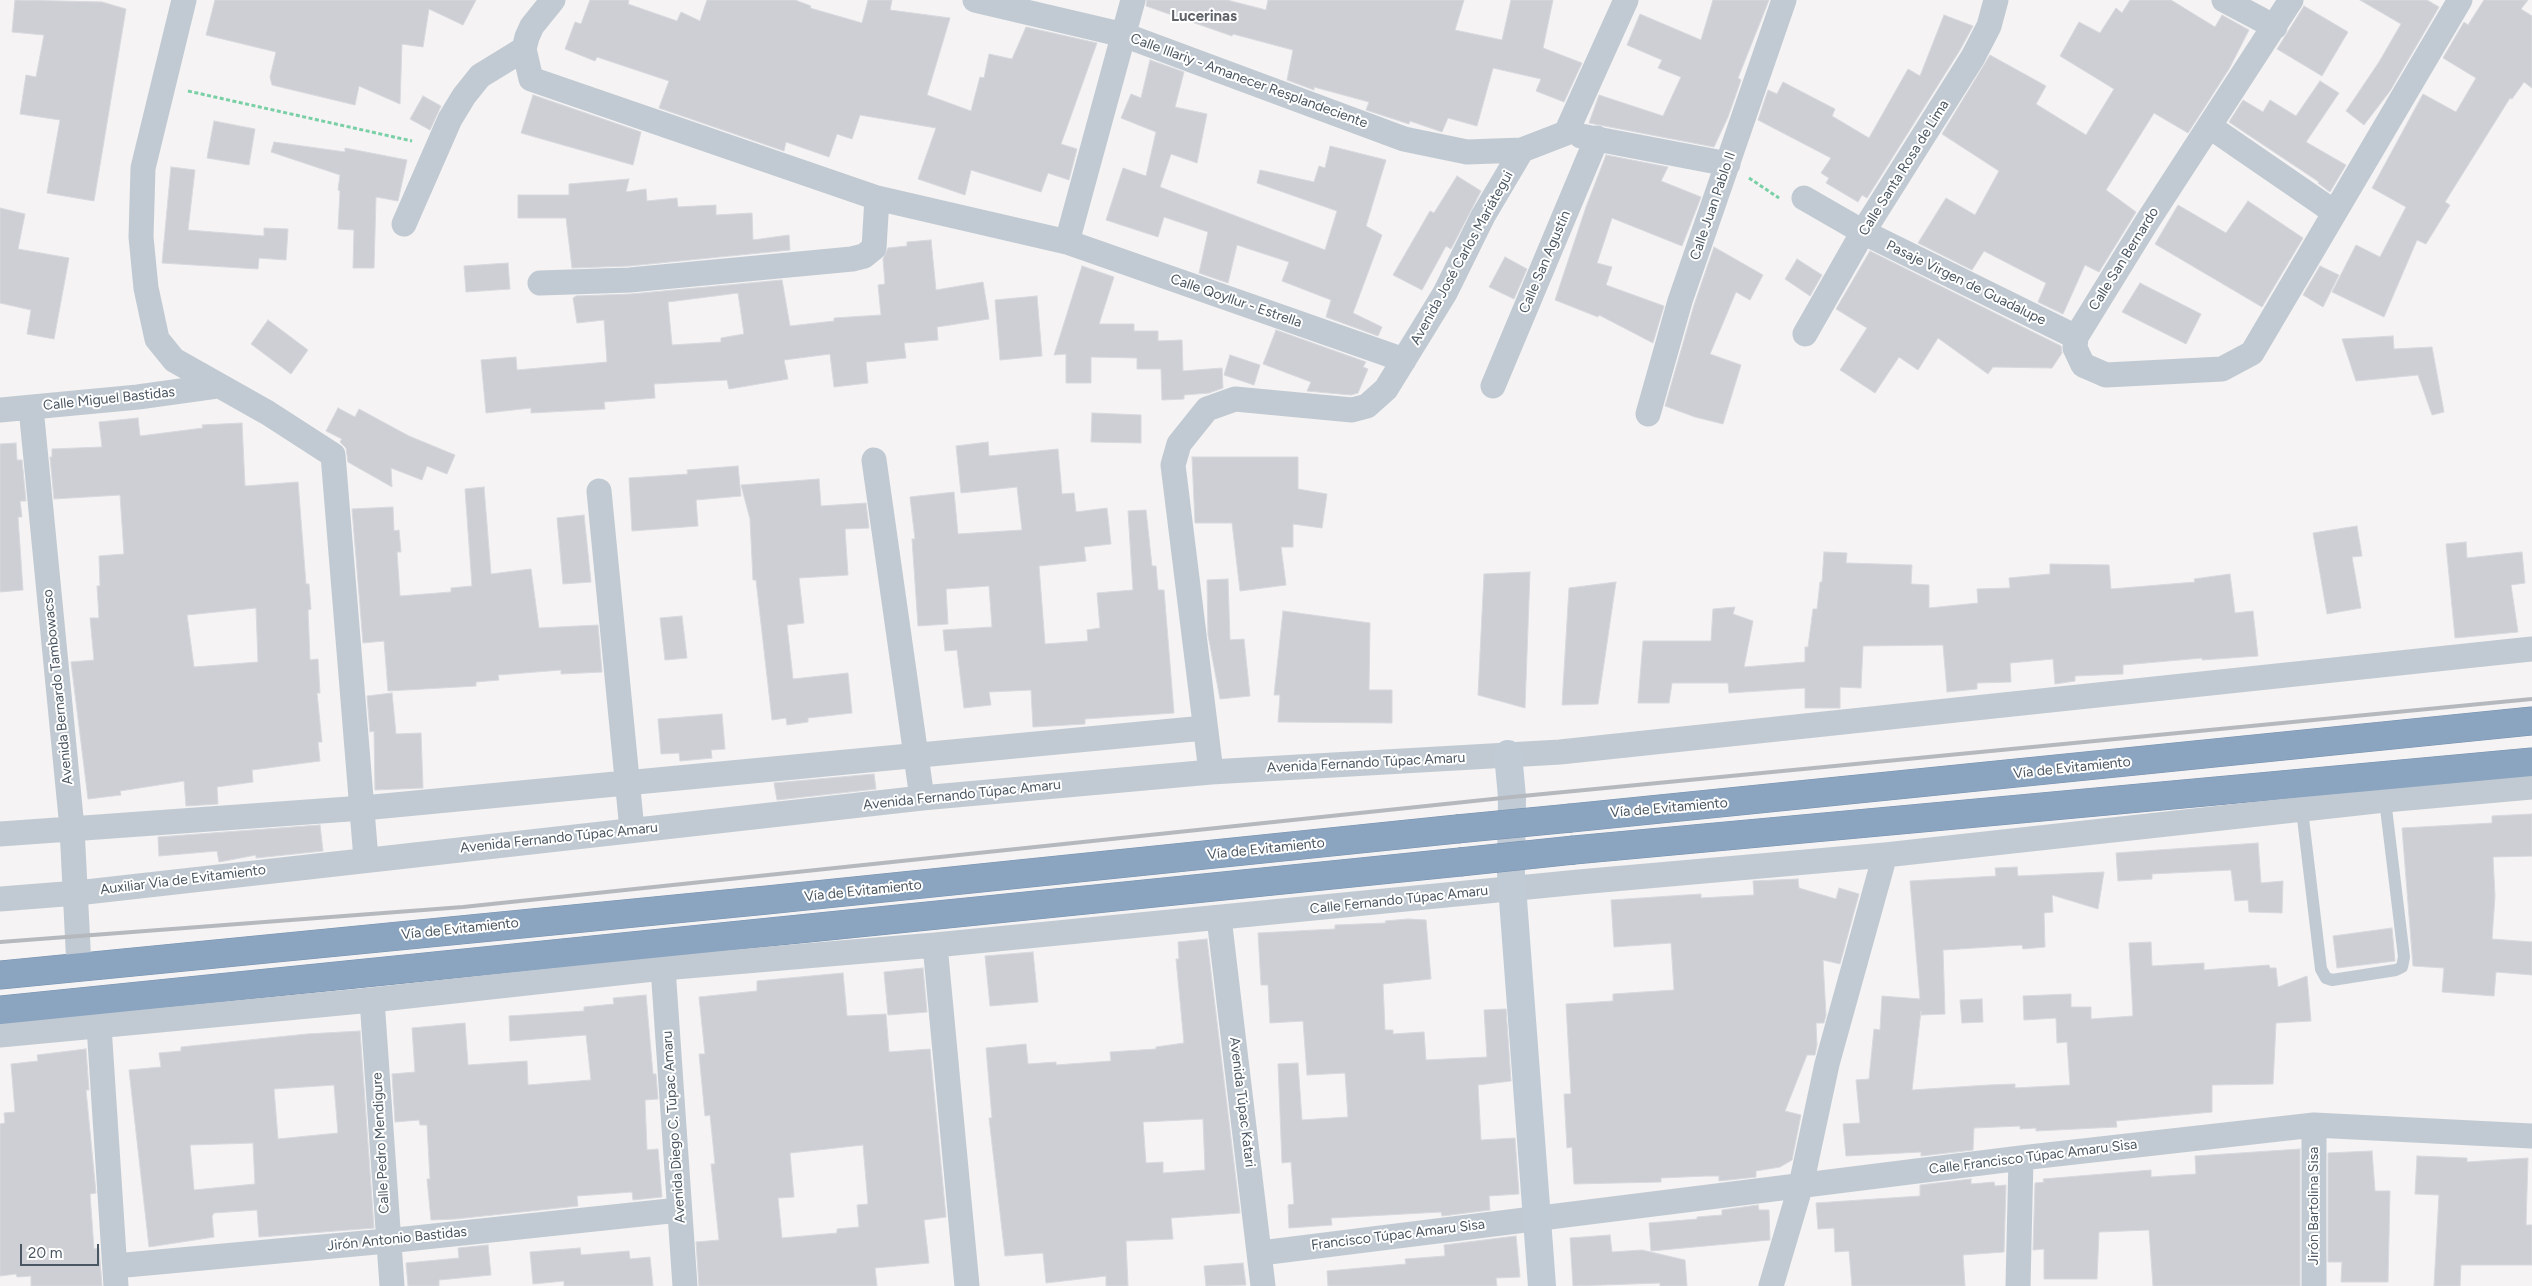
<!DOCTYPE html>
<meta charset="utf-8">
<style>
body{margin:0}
#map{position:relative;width:2532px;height:1286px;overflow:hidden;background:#f5f3f3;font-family:Figtree,sans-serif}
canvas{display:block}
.scale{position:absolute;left:20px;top:1244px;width:79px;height:22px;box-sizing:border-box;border:2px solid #4a5661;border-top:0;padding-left:6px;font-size:15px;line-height:18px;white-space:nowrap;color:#4a5661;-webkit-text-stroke:4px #fff;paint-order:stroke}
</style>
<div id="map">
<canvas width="2532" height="1286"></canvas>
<div class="scale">20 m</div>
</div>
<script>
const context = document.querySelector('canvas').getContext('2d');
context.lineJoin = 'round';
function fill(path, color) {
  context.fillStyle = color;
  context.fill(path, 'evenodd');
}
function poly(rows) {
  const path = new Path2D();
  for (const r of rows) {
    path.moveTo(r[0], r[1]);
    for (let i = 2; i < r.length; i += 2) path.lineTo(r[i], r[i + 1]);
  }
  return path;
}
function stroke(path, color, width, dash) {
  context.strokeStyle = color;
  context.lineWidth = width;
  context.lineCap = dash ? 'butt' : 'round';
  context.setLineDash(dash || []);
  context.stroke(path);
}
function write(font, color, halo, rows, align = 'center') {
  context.font = font + ' Figtree,sans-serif';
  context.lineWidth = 4;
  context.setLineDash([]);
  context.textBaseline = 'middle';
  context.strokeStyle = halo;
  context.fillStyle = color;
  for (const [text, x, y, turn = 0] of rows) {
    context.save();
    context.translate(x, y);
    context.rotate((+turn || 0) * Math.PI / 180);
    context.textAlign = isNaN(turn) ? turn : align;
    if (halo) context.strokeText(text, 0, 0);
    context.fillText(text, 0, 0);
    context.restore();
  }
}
const building = poly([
 [15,0,102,2,126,9,94,201,47,193,60,120,20,114,26,75,36,77,44,35,12,32,15,0],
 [215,0,476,0,463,25,429,9,423,47,402,44,400,104,359,86,355,105,272,85,270,77,276,52,206,35,215,0],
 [590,0,629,0,628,4,677,21,681,12,700,21,707,0,795,0,811,6,810,8,862,23,868,0,892,0,890,10,950,18,927,95,971,111,980,77,984,78,989,54,1012,59,1026,27,1097,43,1061,144,1077,149,1069,180,1048,173,1041,192,971,170,965,195,918,179,936,128,860,115,852,139,837,134,829,157,786,142,784,151,659,108,669,81,597,57,595,61,565,49,575,22,581,24,590,0],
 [1147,0,1227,0,1266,10,1268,0,1464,0,1455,30,1502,40,1511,0,1553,0,1543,48,1582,63,1564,102,1536,91,1541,79,1493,68,1477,126,1448,118,1442,132,1410,121,1409,124,1366,110,1369,102,1314,87,1314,90,1287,80,1293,50,1233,34,1232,36,1146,6,1147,0],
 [1713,0,1769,0,1738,78,1741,80,1728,117,1714,147,1589,123,1599,95,1663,116,1681,77,1658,68,1662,60,1627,45,1640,14,1701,40,1713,0],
 [2130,0,2171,0,2215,27,2222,15,2249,30,2229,69,2188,133,2154,113,2106,190,2136,212,2099,272,2085,265,2063,314,2038,302,2046,283,1984,251,1972,270,1918,243,1946,198,1975,215,1999,171,1942,134,1990,55,2046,86,2036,104,2086,135,2114,89,2060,56,2079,22,2100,33,2116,8,2122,13,2130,0],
 [2360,0,2427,0,2439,7,2390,91,2364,125,2346,111,2379,62,2401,24,2360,0],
 [2484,0,2528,0,2521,9,2532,16,2532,88,2524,82,2512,99,2510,98,2445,202,2450,205,2426,244,2417,240,2384,317,2332,292,2356,245,2380,257,2406,207,2372,188,2423,94,2456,112,2476,78,2443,58,2464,22,2468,25,2484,0],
 [2304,6,2348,32,2322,76,2277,49,2304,6],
 [1944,15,1973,26,1960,50,1867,198,1862,195,1858,202,1826,183,1829,178,1821,173,1831,158,1758,120,1768,90,1777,94,1783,82,1835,109,1832,116,1869,138,1908,69,1920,76,1944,15],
 [1150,60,1184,72,1175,107,1207,114,1197,163,1171,154,1160,187,1325,250,1337,211,1257,183,1260,170,1314,182,1319,166,1325,168,1330,146,1386,160,1366,226,1382,235,1353,313,1382,327,1378,336,1326,317,1331,300,1282,281,1289,262,1237,245,1228,283,1199,273,1208,232,1164,217,1158,237,1106,220,1123,168,1146,176,1156,132,1121,118,1131,94,1141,98,1150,60],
 [2320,81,2339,93,2306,142,2346,165,2330,192,2318,183,2319,182,2229,122,2243,100,2263,112,2270,100,2296,116,2320,81],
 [533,95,641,132,633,165,521,133,533,95],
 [423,96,441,106,430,130,410,119,423,96],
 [214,121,255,129,249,165,207,158,214,121],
 [274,142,345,152,345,148,407,160,398,201,376,197,374,268,353,268,354,230,338,229,340,191,338,190,340,175,271,152,274,142],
 [1606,155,1668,167,1661,181,1701,197,1682,246,1612,218,1597,263,1612,267,1606,285,1664,306,1653,343,1599,315,1598,317,1555,300,1586,207,1606,155],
 [171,167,195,170,188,230,264,236,264,228,288,229,286,260,259,258,258,269,162,263,171,167],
 [1457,176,1481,191,1451,249,1446,246,1422,290,1393,275,1430,211,1434,213,1457,176],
 [629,179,626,192,646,189,647,201,677,198,678,207,716,205,716,215,752,213,753,240,789,235,790,250,629,266,572,268,566,218,518,218,518,195,569,195,569,184,629,179],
 [2248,201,2303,238,2262,307,2155,244,2178,205,2226,233,2248,201],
 [0,208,25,214,18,249,69,258,54,339,27,334,31,310,0,303,0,208],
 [931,240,936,290,983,282,989,319,937,327,938,340,904,343,906,358,866,362,868,383,834,387,830,354,784,360,788,379,729,389,727,380,654,384,655,398,604,402,605,409,531,413,531,408,486,413,481,360,516,357,517,370,607,362,604,320,577,323,573,298,576,296,631,294,782,280,790,326,834,321,834,318,881,315,878,285,885,284,883,259,888,248,907,246,907,242,931,240],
 [738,293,744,334,721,338,721,342,672,345,668,302,738,293],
 [1714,247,1763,275,1750,300,1736,292,1710,354,1741,365,1723,424,1695,417,1665,406,1694,305,1714,247],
 [1870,251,2061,346,2062,353,2052,368,1993,367,1988,374,1938,338,1918,370,1899,357,1875,393,1840,370,1867,328,1836,309,1870,251],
 [1505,257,1527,269,1514,299,1489,287,1505,257],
 [1797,259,1822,275,1810,296,1785,279,1797,259],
 [508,263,510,289,466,292,464,266,508,263],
 [1082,266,1114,277,1099,324,1134,324,1134,331,1158,331,1158,341,1182,340,1183,371,1222,368,1223,388,1209,393,1184,395,1184,399,1162,400,1161,369,1137,369,1137,358,1091,357,1091,383,1066,383,1066,354,1054,355,1082,266],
 [2320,266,2339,275,2323,307,2303,295,2320,266],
 [2140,283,2201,314,2186,344,2122,312,2140,283],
 [1037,296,1042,356,1000,360,995,300,1037,296],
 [268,320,308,350,291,374,251,344,268,320],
 [1276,330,1366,362,1363,367,1368,369,1358,393,1351,395,1307,391,1311,382,1263,364,1276,330],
 [2393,336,2394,349,2432,347,2444,412,2432,415,2418,375,2356,381,2342,339,2393,336],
 [1230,355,1260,365,1254,385,1224,375,1230,355],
 [338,408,355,417,359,409,409,436,455,455,447,474,427,466,422,480,391,468,392,487,348,462,346,448,340,442,342,439,326,431,338,408],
 [1092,413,1141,415,1141,443,1091,442,1092,413],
 [138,418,140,436,203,428,202,425,242,423,245,486,298,482,306,584,309,584,311,609,308,610,310,660,318,659,320,693,317,693,322,742,318,742,320,761,252,770,253,782,217,787,218,804,186,806,184,781,120,791,121,795,88,799,71,662,94,660,90,618,99,618,97,586,100,586,99,556,124,554,120,495,54,499,50,457,52,457,52,449,102,447,99,422,138,418],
 [256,608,258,662,194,667,187,615,256,608],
 [988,442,989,456,1058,449,1062,494,1074,493,1076,512,1107,508,1111,544,1084,547,1086,561,1039,566,1045,644,1088,641,1087,630,1100,628,1097,593,1133,590,1128,511,1146,510,1152,566,1156,566,1158,590,1164,590,1174,713,1085,719,1085,724,1033,727,1031,690,989,692,991,705,964,708,957,650,945,651,943,630,992,627,989,586,946,589,948,624,918,626,912,539,915,539,910,497,954,492,958,534,1022,530,1017,487,961,493,956,446,988,442],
 [16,443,17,460,22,460,26,501,20,501,22,517,18,517,23,590,0,592,0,444,16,443],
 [1192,457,1298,457,1298,489,1327,494,1322,528,1293,524,1293,547,1281,547,1286,585,1240,591,1232,523,1195,523,1192,457],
 [738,466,741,496,696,500,698,526,632,531,629,478,688,474,687,470,738,466],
 [819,479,821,506,866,503,869,528,845,529,848,575,799,578,804,623,787,625,793,679,848,673,852,713,808,718,808,722,787,725,786,718,772,720,756,580,753,580,750,519,741,485,819,479],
 [484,487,491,574,531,569,539,628,598,625,602,672,561,674,561,670,498,675,499,680,476,682,476,686,388,691,384,641,363,643,352,509,393,507,394,531,399,530,401,552,397,552,400,596,451,592,451,588,472,586,465,489,484,487],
 [584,515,591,582,563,584,557,518,584,515],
 [2357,526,2362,556,2352,557,2361,608,2327,614,2313,533,2357,526],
 [2466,542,2467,558,2522,552,2525,583,2511,585,2518,632,2455,638,2446,544,2466,542],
 [1824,552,1847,553,1846,563,1912,565,1911,584,1929,585,1929,608,1978,603,1977,589,2010,588,2009,578,2050,574,2050,564,2109,565,2111,589,2195,582,2194,579,2230,574,2235,613,2253,611,2258,656,2202,660,2202,658,2123,665,2123,674,2075,676,2075,681,2055,684,2053,659,2010,663,2011,682,1977,683,1977,689,1947,692,1943,645,1863,646,1861,688,1840,687,1840,708,1805,708,1805,688,1729,693,1728,683,1672,683,1669,703,1638,703,1643,641,1711,641,1713,609,1735,607,1733,614,1753,621,1744,667,1805,662,1805,647,1808,647,1813,609,1817,609,1820,582,1822,582,1824,552],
 [1530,572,1525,708,1478,695,1484,574,1530,572],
 [1228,579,1230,640,1244,639,1250,696,1220,699,1208,635,1207,580,1228,579],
 [1616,582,1598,704,1562,705,1569,588,1616,582],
 [1283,611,1370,623,1369,690,1392,690,1392,723,1278,722,1280,695,1274,695,1283,611],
 [682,616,687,658,665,660,660,618,682,616],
 [392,693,396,734,421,733,423,788,375,790,374,731,370,732,367,696,392,693],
 [722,714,725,749,711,750,712,758,680,761,679,753,661,754,658,719,722,714],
 [874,774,876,789,777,800,774,783,874,774],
 [2532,814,2532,856,2493,857,2495,896,2492,939,2532,942,2532,975,2496,972,2494,996,2442,992,2444,968,2413,966,2402,828,2492,823,2492,816,2532,814],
 [320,825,323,851,256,858,256,855,219,862,217,851,159,856,158,837,320,825],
 [2258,843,2261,883,2283,881,2282,913,2249,912,2248,900,2235,901,2231,870,2152,874,2152,879,2118,881,2116,853,2258,843],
 [2017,867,2018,876,2104,872,2098,909,2052,895,2053,912,2044,913,2045,947,2023,949,2022,945,1943,950,1945,1014,1921,1015,1921,1011,1912,1090,1989,1085,2015,1084,2015,1088,2070,1085,2067,1042,2057,1043,2056,1018,2024,1020,2023,996,2071,994,2071,1007,2091,1007,2091,1019,2133,1016,2129,943,2151,942,2152,966,2204,963,2204,970,2269,965,2270,968,2276,968,2278,987,2307,976,2311,1021,2276,1023,2273,1084,2212,1085,2212,1112,2116,1121,2117,1127,2036,1131,2036,1128,2020,1129,2020,1126,1974,1128,1973,1150,1921,1156,1921,1152,1846,1156,1843,1124,1860,1123,1856,1080,1869,1079,1874,1029,1880,1030,1882,996,1920,999,1910,881,1996,876,1995,868,2017,867],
 [1798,879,1799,888,1836,899,1839,888,1859,894,1840,964,1823,960,1826,1015,1824,1023,1816,1023,1817,1045,1815,1055,1807,1055,1785,1111,1801,1115,1792,1160,1780,1167,1756,1171,1756,1177,1719,1181,1719,1176,1706,1176,1661,1178,1661,1182,1574,1184,1572,1147,1567,1148,1564,1094,1571,1094,1566,1004,1613,1001,1613,994,1674,990,1671,943,1614,947,1611,900,1701,894,1701,898,1754,895,1753,881,1798,879],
 [1408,919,1426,920,1431,979,1383,984,1385,1030,1393,1030,1393,1034,1424,1032,1426,1060,1487,1057,1484,1010,1506,1009,1511,1081,1478,1085,1481,1140,1515,1138,1519,1194,1489,1196,1490,1210,1442,1216,1441,1212,1331,1218,1332,1225,1289,1228,1288,1205,1294,1204,1291,1162,1282,1163,1278,1064,1298,1063,1302,1120,1348,1117,1345,1073,1307,1075,1303,1021,1270,1023,1268,985,1261,985,1258,933,1335,929,1335,925,1386,923,1385,921,1408,919],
 [2392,928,2395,961,2337,968,2333,936,2392,928],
 [1207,939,1240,1213,1171,1218,1173,1239,1126,1241,1128,1286,1106,1286,1106,1276,1046,1283,1043,1253,1005,1256,989,1118,992,1118,986,1048,1026,1044,1028,1064,1056,1062,1056,1065,1111,1061,1110,1052,1156,1049,1156,1047,1184,1043,1176,959,1179,959,1178,942,1207,939],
 [1203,1119,1205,1170,1163,1173,1163,1162,1146,1163,1143,1122,1203,1119],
 [1033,952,1038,1002,990,1006,985,956,1033,952],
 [923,968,927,1012,888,1015,884,972,923,968],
 [843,973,847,1016,886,1014,889,1052,930,1049,946,1217,924,1220,929,1263,875,1268,877,1286,699,1286,696,1242,719,1240,711,1164,715,1164,710,1115,705,1116,699,1054,705,1054,699,997,757,991,757,981,843,973],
 [863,1145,868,1204,857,1205,859,1227,837,1229,837,1233,782,1238,778,1198,794,1197,790,1153,863,1145],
 [646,995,653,1074,656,1074,658,1099,645,1100,647,1150,658,1149,662,1197,633,1200,632,1192,577,1196,578,1206,455,1219,431,1220,427,1179,430,1179,427,1125,420,1125,419,1120,395,1122,392,1074,415,1072,412,1028,465,1023,468,1065,527,1061,528,1085,591,1080,586,1035,510,1041,509,1016,584,1011,584,1007,614,1004,613,998,646,995],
 [1982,999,1983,1022,1962,1023,1960,1000,1982,999],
 [360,1031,374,1228,259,1237,257,1210,214,1213,212,1216,214,1237,149,1247,129,1070,161,1067,159,1053,181,1051,181,1047,307,1034,360,1031],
 [334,1085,338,1133,278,1139,274,1089,334,1085],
 [253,1143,255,1184,194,1190,190,1145,253,1143],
 [86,1049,89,1090,86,1090,96,1193,90,1194,94,1249,99,1248,102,1286,31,1286,31,1276,17,1277,16,1274,0,1276,0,1124,5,1123,4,1113,15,1112,11,1064,38,1061,37,1055,86,1049],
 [2300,1149,2300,1286,2153,1286,2149,1230,2099,1232,2097,1279,2044,1279,2044,1249,2033,1250,2035,1183,2044,1182,2043,1179,2151,1170,2151,1177,2196,1174,2195,1156,2300,1149],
 [2372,1151,2375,1191,2390,1191,2388,1282,2341,1282,2342,1262,2328,1262,2328,1153,2372,1151],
 [2417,1156,2467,1158,2467,1162,2528,1158,2526,1225,2532,1225,2532,1265,2461,1265,2460,1286,2434,1286,2439,1195,2415,1194,2417,1156],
 [1971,1179,1971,1184,1994,1182,1995,1186,2006,1185,2004,1252,1963,1255,1965,1286,1852,1286,1849,1251,1835,1252,1834,1228,1818,1229,1816,1203,1920,1196,1920,1185,1971,1179],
 [1758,1205,1759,1210,1769,1210,1770,1240,1651,1251,1649,1223,1697,1219,1697,1217,1722,1215,1722,1210,1758,1205],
 [1610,1235,1612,1252,1642,1250,1685,1260,1687,1286,1660,1286,1660,1283,1573,1286,1570,1238,1610,1235],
 [1516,1236,1520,1277,1496,1278,1497,1286,1328,1286,1327,1271,1406,1264,1405,1259,1445,1256,1444,1245,1516,1236],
 [488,1245,491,1275,439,1280,439,1286,408,1286,406,1263,459,1258,458,1248,488,1245],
 [580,1248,581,1255,629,1251,630,1259,650,1257,653,1286,564,1286,564,1281,533,1284,530,1252,580,1248],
 [1243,1263,1246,1285,1206,1286,1204,1266,1243,1263]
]);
const path = poly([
 [188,91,412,141],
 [1749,178,1779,198]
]);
const lane = poly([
 [2302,810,2321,969,2326,978,2332,980,2396,970,2402,967,2404,957,2385,800]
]);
const street = poly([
 [184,0,143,168,141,237,146,288,157,339,174,360,268,413,333,455,366,859],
 [553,0,532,26,527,37,524,49,531,79,877,198,1067,242,1404,360],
 [975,0,1124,35,1404,139,1467,152,1522,150],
 [2224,0,2275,27],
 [2291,0,2145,225,2076,337,2075,348,2083,365,2106,375,2222,369,2252,353,2460,0],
 [2209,126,2334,212],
 [1581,136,1728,164],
 [1804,198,1863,232,2076,337],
 [404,224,450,119,464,96,480,76,524,49],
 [1067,242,1133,0],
 [540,283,630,280,852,259,864,256,874,248,877,198],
 [1805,334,1863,232,1973,57,1989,26,1996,0],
 [1493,386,1597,138],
 [31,408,72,828,79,967],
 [0,410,138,397,217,386],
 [1648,414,1680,301,1784,0],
 [874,460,922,798],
 [599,491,632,830],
 [1211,772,1173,465,1179,444,1207,409,1235,399,1352,410,1367,406,1386,389,1445,293,1483,216,1522,150,1566,133,1626,0],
 [0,834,363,808,1204,728],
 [0,899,77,893,922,798,1211,772,1560,752,2532,649],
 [1219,918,1263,1286],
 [935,945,967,1286],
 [663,968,685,1286],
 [372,1000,392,1286],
 [99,1026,116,1286],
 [0,1035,372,1000,663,968,935,945,1579,882,1885,855,2385,800,2532,787],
 [1261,1253,2021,1158,2314,1125,2532,1136],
 [115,1266,387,1241,679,1210],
 [1771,1286,1801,1185,1827,1064,1885,855],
 [2018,1286,2021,1158],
 [2314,1286,2314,1125]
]);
const secondary = poly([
 [1508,754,1512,797,1511,873,1542,1286]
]);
const highway = poly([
 [1571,818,2532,721],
 [1574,850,2532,762],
 [0,975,767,900,1457,829],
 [0,1010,1460,862]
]);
const rail = poly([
 [0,942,463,907,1512,797,2532,699]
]);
const highwayBridge = poly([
 [1457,829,1571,818],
 [1460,862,1574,850]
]);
const streetNames = [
 ["Calle Illariy - Amanecer Resplandeciente",1249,81,20],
 ["Calle Santa Rosa de Lima",1904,168,-58],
 ["Calle Juan Pablo II",1713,206,-71],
 ["Avenida José Carlos Mariátegui",1462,258,-61],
 ["Calle San Bernardo",2124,259,-58],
 ["Calle San Agustín",1545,262,-67],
 ["Pasaje Virgen de Guadalupe",1966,283,26],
 ["Calle Qoyllur - Estrella",1236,301,19],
 ["Calle Miguel Bastidas",109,399,-6],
 ["Avenida Bernardo Tambowacso",58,687,-96],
 ["Avenida Fernando Túpac Amaru",1366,763,-3],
 ["Vía de Evitamiento",2072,768,-6],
 ["Avenida Fernando Túpac Amaru",962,795,-6],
 ["Vía de Evitamiento",1669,808,-5],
 ["Avenida Fernando Túpac Amaru",559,838,-6],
 ["Vía de Evitamiento",1266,849,-6],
 ["Auxiliar Via de Evitamiento",183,880,-7],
 ["Vía de Evitamiento",863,891,-6],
 ["Calle Fernando Túpac Amaru",1399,900,-6],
 ["Vía de Evitamiento",460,929,-6],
 ["Avenida Túpac Katari",1242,1102,83],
 ["Avenida Diego C. Túpac Amaru",674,1127,-94],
 ["Calle Pedro Mendigure",381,1143,-93],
 ["Calle Francisco Túpac Amaru Sisa",2033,1157,-7],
 ["Jirón Bartolina Sisa",2314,1206,-90],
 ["Francisco Túpac Amaru Sisa",1398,1235,-7],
 ["Jirón Antonio Bastidas",397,1239,-6]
];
const neighbourhoodNames = [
 ["Lucerinas",1204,17]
];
fill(building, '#cdcfd5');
stroke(building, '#d7d9de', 1);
stroke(highway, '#7690ad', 29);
stroke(path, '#7ad0a6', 3, [4, 2.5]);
stroke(lane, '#c1cad2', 12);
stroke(street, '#c1cad2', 25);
stroke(secondary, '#c1cbd6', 28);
stroke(highway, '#8ba5c1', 28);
stroke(rail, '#b5b8bd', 4);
stroke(highwayBridge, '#7690ad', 29, []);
stroke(highwayBridge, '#8ba5c1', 28);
write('14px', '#4a5661', '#fff', streetNames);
write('bold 15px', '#5f6368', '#fff', neighbourhoodNames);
</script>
